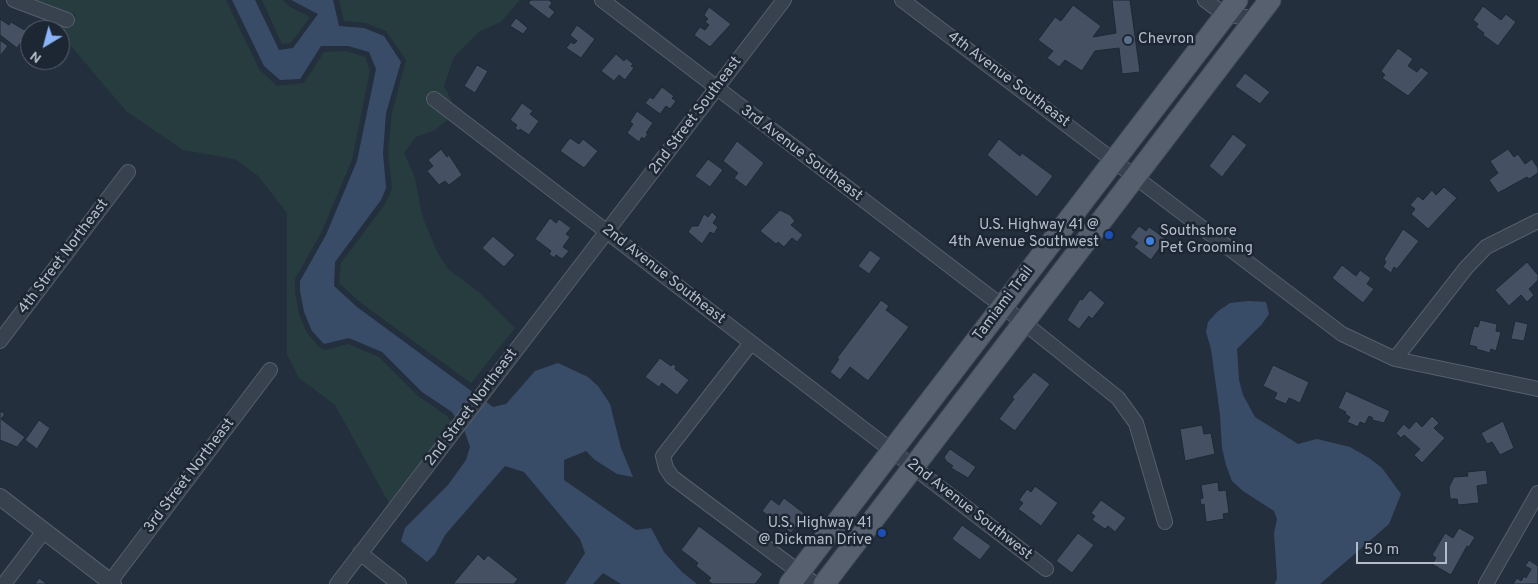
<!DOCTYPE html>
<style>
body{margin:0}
#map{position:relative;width:1538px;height:584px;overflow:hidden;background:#242f3e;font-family:Overpass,sans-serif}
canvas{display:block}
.north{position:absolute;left:20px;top:20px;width:50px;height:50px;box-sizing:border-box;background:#1d2633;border:1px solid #59626f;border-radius:50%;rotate:217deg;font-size:14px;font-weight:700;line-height:20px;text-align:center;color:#b4bcc9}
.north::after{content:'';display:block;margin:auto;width:18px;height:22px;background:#8ab4f8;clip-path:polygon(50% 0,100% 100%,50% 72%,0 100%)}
.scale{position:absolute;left:1356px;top:542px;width:91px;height:22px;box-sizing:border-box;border:2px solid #b4bcc9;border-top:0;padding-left:6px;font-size:15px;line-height:18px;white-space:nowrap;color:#b4bcc9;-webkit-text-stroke:4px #1d2633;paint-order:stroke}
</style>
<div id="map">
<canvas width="1538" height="584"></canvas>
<div class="north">N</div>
<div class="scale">50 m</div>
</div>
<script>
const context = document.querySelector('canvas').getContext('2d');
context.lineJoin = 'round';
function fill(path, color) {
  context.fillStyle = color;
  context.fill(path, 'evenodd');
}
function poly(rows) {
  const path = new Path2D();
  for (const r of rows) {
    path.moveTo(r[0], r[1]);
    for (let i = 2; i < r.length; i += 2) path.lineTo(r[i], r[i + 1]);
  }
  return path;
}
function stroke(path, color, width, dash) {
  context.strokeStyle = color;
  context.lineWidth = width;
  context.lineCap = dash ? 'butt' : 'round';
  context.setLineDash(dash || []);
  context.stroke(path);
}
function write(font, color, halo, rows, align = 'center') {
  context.font = font + ' Overpass,sans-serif';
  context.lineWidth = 5;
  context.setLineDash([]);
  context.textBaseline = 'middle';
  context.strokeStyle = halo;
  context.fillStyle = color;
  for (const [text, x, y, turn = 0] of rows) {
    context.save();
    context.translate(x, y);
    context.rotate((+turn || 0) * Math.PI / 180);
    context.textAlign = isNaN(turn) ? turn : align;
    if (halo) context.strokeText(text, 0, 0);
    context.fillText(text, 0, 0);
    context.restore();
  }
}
const green = poly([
 [34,0,226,0,259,69,277,86,304,83,324,52,346,51,365,57,370,70,352,160,321,233,295,279,295,292,299,314,307,333,320,348,325,350,348,344,379,357,418,396,447,416,452,423,390,505,335,405,299,378,287,354,287,213,258,176,235,159,183,150,126,111,50,21,70,28,76,15],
 [262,0,283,0,290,7,310,17,291,43,282,44],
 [339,0,520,0,501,22,480,31,454,57,444,86,454,105,433,90,425,101,448,119,435,130,416,137,404,153,415,178,422,215,437,252,448,269,480,293,515,328,471,383,361,303,339,283,341,263,385,204,392,189,388,152,392,113,406,60,386,31,366,23,344,21]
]);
const water = poly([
 [232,0,255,0,279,50,293,48,318,14,291,0,333,0,339,26,364,28,384,36,401,62,386,113,383,153,386,188,381,200,335,262,334,286,357,307,493,407,506,404,535,371,558,363,588,377,598,386,610,404,621,448,633,477,617,474,595,460,586,451,564,460,564,480,636,530,651,528,664,552,682,572,697,584,621,584,603,573,593,584,565,584,585,553,580,539,524,472,505,466,445,535,435,554,427,562,401,541,405,528,448,485,466,460,470,447,465,432,452,412,422,392,382,352,349,338,324,344,312,331,304,312,300,291,300,281,326,235,357,161,376,69,369,52,348,46,321,46,300,79,280,80,264,66],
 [1249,301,1266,302,1269,314,1262,324,1237,349,1239,380,1243,395,1255,417,1298,444,1317,439,1350,447,1369,458,1382,468,1401,494,1389,524,1320,584,1275,584,1277,578,1274,533,1277,519,1274,511,1243,491,1232,481,1226,465,1222,448,1220,415,1211,349,1206,332,1208,322,1217,312,1230,303]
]);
const building = poly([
 [531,0,549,0,552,3,549,7,555,12,549,19,528,3,531,0],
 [1112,0,1130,0,1140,72,1122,74,1119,48,1095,51,1082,71,1065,60,1059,67,1047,58,1053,51,1038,40,1055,17,1061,21,1073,5,1101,26,1093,37,1116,33,1112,0],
 [1483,6,1501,20,1506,14,1516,22,1498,46,1483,35,1484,33,1476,27,1478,24,1473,20,1483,6],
 [709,7,731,24,710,47,694,35,700,27,705,30,709,25,705,22,708,19,704,15,709,7],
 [516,18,528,28,523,34,510,26,516,18],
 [0,19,9,25,11,22,28,32,17,48,0,35,0,19],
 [577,25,595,39,581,58,566,48,571,42,574,44,577,41,570,35,577,25],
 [0,40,8,46,0,56,0,40],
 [1398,48,1413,59,1408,66,1417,72,1421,67,1429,73,1408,96,1382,78,1385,75,1381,71,1398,48],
 [616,54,624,61,626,58,633,64,631,66,634,68,625,80,619,75,614,81,601,71,616,54],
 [477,65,488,71,475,93,464,86,477,65],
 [1245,73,1270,92,1260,104,1235,86,1245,73],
 [662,87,674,96,672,98,676,101,670,109,666,106,660,114,645,103,650,97,653,99,662,87],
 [522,103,533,111,530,114,539,121,529,135,520,129,519,131,515,128,517,125,510,120,522,103],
 [637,111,653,123,646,133,648,134,644,139,642,137,639,142,627,133,633,124,630,122,637,111],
 [1233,134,1247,145,1222,177,1209,166,1233,134],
 [570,138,579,144,583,139,598,151,584,168,560,151,570,138],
 [999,139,1020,156,1022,153,1053,176,1037,197,987,155,999,139],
 [737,141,764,163,746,187,734,178,738,173,723,161,737,141],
 [441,149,447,157,449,155,462,175,449,185,445,181,439,185,427,171,433,166,428,160,441,149],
 [1508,149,1514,157,1518,154,1525,164,1532,159,1538,168,1538,173,1529,179,1527,177,1498,193,1489,180,1498,173,1490,161,1508,149],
 [708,159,723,170,710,187,695,176,708,159],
 [1444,187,1457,198,1428,229,1411,214,1415,209,1410,205,1418,196,1423,200,1432,190,1436,195,1444,187],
 [780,210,790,215,795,221,791,225,803,235,797,242,792,238,784,247,778,242,776,244,760,231,780,210],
 [712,212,717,217,713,223,718,227,714,234,710,232,702,244,688,232,692,226,698,226,704,214,708,217,712,212],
 [550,218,556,223,559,219,571,228,566,234,570,237,563,247,569,251,562,259,556,255,554,258,549,254,551,251,535,239,550,218],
 [1139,226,1146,231,1149,227,1166,239,1151,260,1134,247,1138,243,1130,237,1139,226],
 [1403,229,1419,241,1397,269,1394,267,1391,273,1383,267,1386,262,1384,259,1403,229],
 [493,236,515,255,504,267,482,248,493,236],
 [870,250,881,258,869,274,858,266,870,250],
 [1527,262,1538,275,1538,280,1529,289,1534,295,1527,302,1521,295,1509,306,1495,290,1527,262],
 [1342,265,1356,276,1360,270,1371,278,1367,284,1374,289,1363,303,1332,278,1342,265],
 [1090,290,1105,303,1092,319,1089,316,1079,329,1067,320,1080,299,1082,300,1090,290],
 [881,300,889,306,886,310,909,327,868,381,850,367,840,380,830,372,839,359,837,358,881,300],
 [1480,320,1497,324,1496,331,1501,332,1496,351,1491,349,1490,353,1476,349,1477,347,1469,345,1474,326,1478,327,1480,320],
 [1515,321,1528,324,1524,341,1511,339,1515,321],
 [660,358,671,366,673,364,676,366,675,369,689,380,677,395,662,383,659,387,645,377,660,358],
 [1273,365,1309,382,1300,403,1289,398,1286,404,1274,399,1277,393,1263,386,1273,365],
 [1034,372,1050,384,1015,431,999,419,1014,399,1012,397,1034,372],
 [1346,391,1390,411,1384,423,1372,420,1373,418,1369,416,1365,424,1360,422,1358,427,1347,422,1350,417,1345,414,1346,412,1338,408,1346,391],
 [0,411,5,414,1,419,25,437,17,447,0,440,0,411],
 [1432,416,1439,423,1434,428,1445,438,1422,463,1414,455,1420,449,1404,435,1401,438,1396,433,1404,424,1409,429,1416,421,1422,427,1432,416],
 [39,420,50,428,37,449,25,440,39,420],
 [1503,421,1514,448,1500,455,1492,442,1487,444,1481,433,1503,421],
 [1202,425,1204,434,1211,433,1215,454,1185,461,1180,429,1202,425],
 [950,449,976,467,968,478,951,468,953,466,946,461,944,457,950,449],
 [1486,470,1488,484,1477,486,1479,503,1458,505,1457,499,1450,499,1449,487,1455,475,1455,477,1468,476,1467,472,1486,470],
 [1218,482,1219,491,1226,490,1229,513,1223,514,1224,519,1206,522,1204,504,1201,505,1200,499,1203,498,1201,485,1218,482],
 [1035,486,1058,503,1041,526,1018,509,1023,503,1019,500,1027,489,1031,492,1035,486],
 [784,498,805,514,791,533,762,511,771,499,779,505,784,498],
 [1101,500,1126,518,1115,532,1108,526,1105,529,1092,520,1095,516,1091,513,1101,500],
 [962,525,991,546,980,560,952,539,962,525],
 [699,526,763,574,755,584,712,584,708,581,711,578,696,566,698,563,681,550,699,526],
 [1459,528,1475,537,1469,547,1467,546,1451,575,1432,564,1436,558,1432,555,1445,533,1453,538,1459,528],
 [1078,533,1094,545,1072,573,1056,561,1078,533],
 [478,554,484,560,488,555,518,579,514,584,453,584,478,554],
 [1529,560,1538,566,1538,584,1513,584,1517,578,1521,581,1524,576,1526,578,1531,569,1525,566,1529,560],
 [39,578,47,584,35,584,39,578]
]);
const minor = poly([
 [14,0,67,20],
 [602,0,1023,322,1118,398,1136,423,1165,522],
 [902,0,1342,334,1395,359,1538,389],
 [1205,0,1225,15,1255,18],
 [434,99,1046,569],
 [0,341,128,172],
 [751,343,663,456,666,468,672,477,815,584],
 [1395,359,1466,268,1486,247,1538,221],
 [360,553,399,584],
 [110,582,270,370],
 [4,584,44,531],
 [337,584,784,0],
 [1486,584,1538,493]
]);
const tertiary = poly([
 [0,497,113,584]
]);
const primary = poly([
 [790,584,1237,0],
 [824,584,1270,0]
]);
const markers = [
 [1128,40,5,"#5c6f8a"],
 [1109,235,5,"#1a4fb4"],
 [1150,241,5,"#3f7fe0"],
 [882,533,5,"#1a4fb4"]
];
const poiNames = [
 ["Chevron",1138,40],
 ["U.S. Highway 41 @",1099,226,"right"],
 ["4th Avenue Southwest",1099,243,"right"],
 ["Southshore",1160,232],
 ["Pet Grooming",1160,249],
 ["U.S. Highway 41",872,524,"right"],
 ["@ Dickman Drive",872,541,"right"]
];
const streetNames = [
 ["4th Avenue Southeast",1008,80,37],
 ["2nd Street Southeast",696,116,-53],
 ["3rd Avenue Southeast",801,154,37],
 ["4th Street Northeast",64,257,-53],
 ["2nd Avenue Southeast",663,275,38],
 ["Tamiami Trail",1004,304,-53],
 ["2nd Street Northeast",472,408,-53],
 ["3rd Street Northeast",190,476,-53],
 ["2nd Avenue Southwest",969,510,38]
];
fill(green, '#263c3f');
fill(water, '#394c67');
fill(building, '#455162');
stroke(building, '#1f2835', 1);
stroke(minor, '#565f6c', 16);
stroke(tertiary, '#565f6c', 18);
stroke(primary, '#414a57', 23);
stroke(minor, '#38414e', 14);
stroke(tertiary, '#38414e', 16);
stroke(primary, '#56606e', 21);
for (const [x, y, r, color] of markers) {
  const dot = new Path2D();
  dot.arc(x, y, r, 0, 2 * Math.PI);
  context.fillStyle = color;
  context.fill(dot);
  stroke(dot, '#1d2633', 2);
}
write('15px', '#b4bcc9', '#1d2633', poiNames, 'left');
write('15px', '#b4bcc9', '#1d2633', streetNames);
</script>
